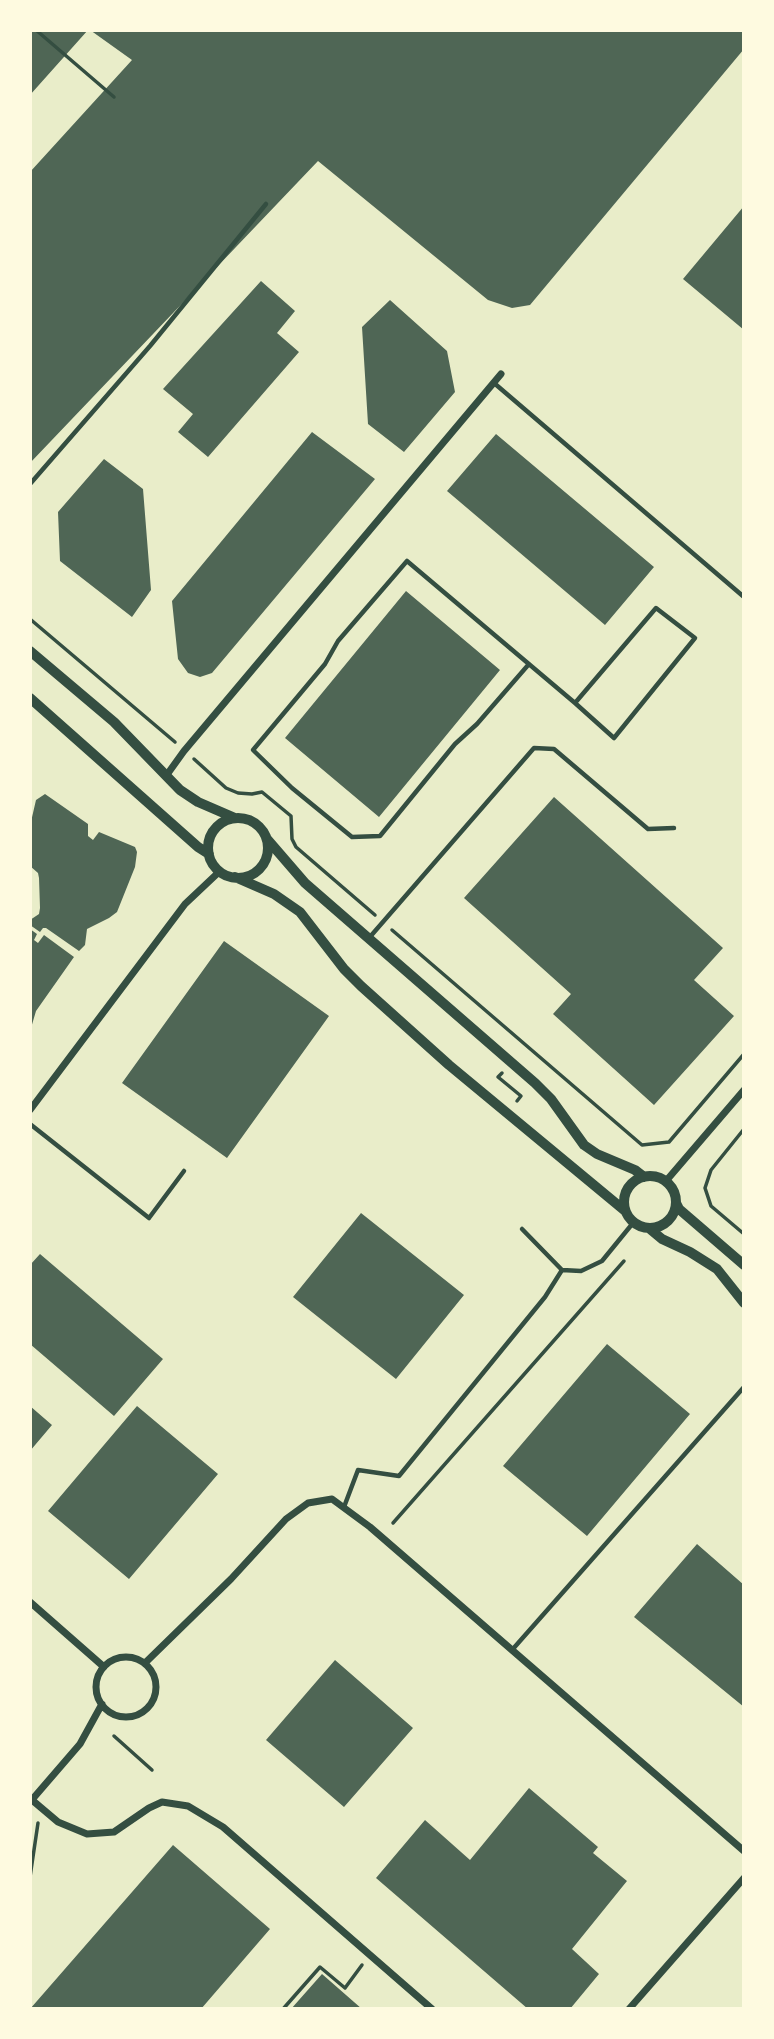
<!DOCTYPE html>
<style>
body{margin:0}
#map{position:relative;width:774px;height:2039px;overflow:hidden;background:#e9edc9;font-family:"Roboto Condensed",sans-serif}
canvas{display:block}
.frame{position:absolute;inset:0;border:32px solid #fefae0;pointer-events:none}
</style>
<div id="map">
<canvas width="774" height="2039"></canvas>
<div class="frame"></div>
</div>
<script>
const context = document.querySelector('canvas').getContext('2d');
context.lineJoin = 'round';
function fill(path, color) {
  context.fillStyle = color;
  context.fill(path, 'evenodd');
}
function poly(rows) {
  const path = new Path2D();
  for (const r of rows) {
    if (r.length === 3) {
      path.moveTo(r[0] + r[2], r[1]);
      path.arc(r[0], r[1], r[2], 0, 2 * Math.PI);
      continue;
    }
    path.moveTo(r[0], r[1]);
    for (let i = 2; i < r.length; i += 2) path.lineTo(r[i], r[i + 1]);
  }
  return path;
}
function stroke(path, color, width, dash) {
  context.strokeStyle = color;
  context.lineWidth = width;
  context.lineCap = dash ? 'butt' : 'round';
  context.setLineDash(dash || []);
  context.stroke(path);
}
const building = poly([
 [30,30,88,30,30,95],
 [90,30,744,30,744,49,530,305,512,308,488,300,318,161,30,463,30,172,132,60],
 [744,206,744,330,683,279],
 [261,281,295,311,277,333,299,352,208,457,178,432,193,414,163,389],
 [390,300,447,351,455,392,404,452,368,424,362,327],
 [312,432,375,479,212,673,200,677,188,673,178,659,172,601],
 [496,434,654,567,605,625,447,491],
 [104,459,143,489,151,590,132,617,60,561,58,512],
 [406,591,500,670,379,817,285,738],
 [45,794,88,824,88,836,93,840,99,832,135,847,137,852,135,867,117,912,109,918,87,929,85,945,79,951,46,928,43,928,40,932,30,925,30,920,39,914,40,908,39,878,38,873,30,866,30,826,36,800],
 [554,797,723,948,694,980,734,1016,654,1105,553,1014,571,994,464,898],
 [30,929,37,934,34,940,38,943,44,935,74,957,36,1011,31,1028],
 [224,941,329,1016,227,1158,122,1083],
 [361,1213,464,1295,396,1379,293,1297],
 [40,1254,163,1359,114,1416,30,1344,30,1265],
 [607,1344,690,1414,587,1536,503,1466],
 [30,1406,52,1425,30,1451],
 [137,1406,218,1474,129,1579,48,1511],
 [697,1544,744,1585,744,1707,634,1617],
 [335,1660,413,1728,344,1807,266,1740],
 [529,1788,598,1847,593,1853,627,1881,572,1949,599,1974,570,2009,528,2009,376,1878,425,1820,470,1860],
 [173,1845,270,1929,201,2009,30,2009],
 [322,1974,362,2009,291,2009]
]);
const path = poly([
 [36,30,114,97],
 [30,619,175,742],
 [194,759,226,788,238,793,252,794,262,792,291,816,292,839,296,847,375,915],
 [392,930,642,1145,669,1142,744,1054],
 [502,1073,498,1077,521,1096,517,1101],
 [744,1129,711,1170,705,1188,711,1206,744,1234],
 [393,1523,624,1261],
 [114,1736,152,1770],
 [30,1877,38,1823],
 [283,2009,320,1967,345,1988,362,1965]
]);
const service = poly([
 [494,383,744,597],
 [30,484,150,346,266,204],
 [529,664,477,724,455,744,380,836,352,837,292,788,253,750,325,664,338,641,407,561,575,703,614,738,695,638,656,608,575,703],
 [369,938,534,748,554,749,648,829,674,828],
 [30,1124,149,1218,184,1171],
 [522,1229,562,1270,581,1271,602,1261,633,1223],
 [344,1507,358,1470,399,1476,545,1297,562,1270],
 [512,1650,744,1387]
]);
const minor = poly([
 [166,776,184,751,501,374],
 [30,1110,185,904,220,871],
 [666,1181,744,1090],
 [30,1602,104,1667],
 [126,1687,30],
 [145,1663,231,1579,286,1519,308,1503,332,1499,370,1527,744,1851],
 [32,1800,58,1822,87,1834,114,1832,149,1808,162,1802,188,1806,223,1827,432,2009],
 [30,1802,80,1744,102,1704],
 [629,2009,744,1878]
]);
const tertiary = poly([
 [30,651,114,722,180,790,198,802,235,818],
 [30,698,198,847,209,854],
 [238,848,30],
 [267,839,305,883,535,1083,551,1099,584,1145,597,1154,635,1170,644,1177],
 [235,877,274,894,300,912,344,969,361,986,449,1065,624,1210],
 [650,1202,26],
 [676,1203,679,1209,744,1265],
 [650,1229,662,1239,690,1252,717,1269,744,1303]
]);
fill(building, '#4f6655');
stroke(path, '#344e41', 3.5);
stroke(service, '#344e41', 4.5);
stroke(minor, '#344e41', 7);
stroke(tertiary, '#344e41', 10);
</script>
